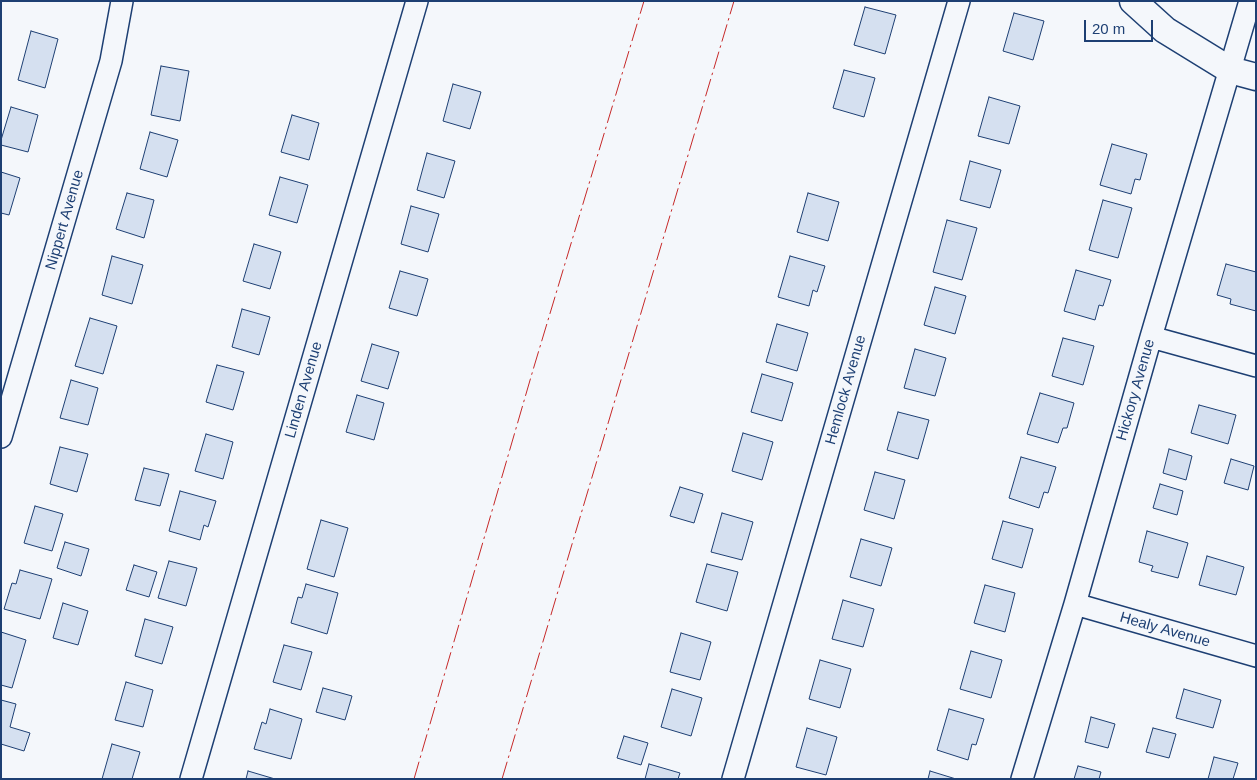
<!DOCTYPE html>
<style>
body{margin:0}
#map{position:relative;width:1257px;height:780px;overflow:hidden;background:#f4f7fb;font-family:Arial,sans-serif}
canvas{display:block}
.frame{position:absolute;inset:0;border:2px solid #1d3f73;pointer-events:none}
.scale{position:absolute;left:1084px;top:20px;width:69px;height:22px;box-sizing:border-box;border:2px solid #1d3f73;border-top:0;padding-left:6px;font-size:15px;line-height:18px;white-space:nowrap;color:#1d3f73;-webkit-text-stroke:4px #f4f7fb;paint-order:stroke}
</style>
<div id="map">
<canvas width="1257" height="780"></canvas>
<div class="frame"></div>
<div class="scale">20 m</div>
</div>
<script>
const context = document.querySelector('canvas').getContext('2d');
context.lineJoin = 'round';
function fill(path, color) {
  context.fillStyle = color;
  context.fill(path, 'evenodd');
}
function poly(rows) {
  const path = new Path2D();
  for (const r of rows) {
    path.moveTo(r[0], r[1]);
    for (let i = 2; i < r.length; i += 2) path.lineTo(r[i], r[i + 1]);
  }
  return path;
}
function stroke(path, color, width, dash) {
  context.strokeStyle = color;
  context.lineWidth = width;
  context.lineCap = dash ? 'butt' : 'round';
  context.setLineDash(dash || []);
  context.stroke(path);
}
function write(font, color, halo, rows, align = 'center') {
  context.font = font + ' Arial,sans-serif';
  context.lineWidth = 4;
  context.setLineDash([]);
  context.textBaseline = 'middle';
  context.strokeStyle = halo;
  context.fillStyle = color;
  for (const [text, x, y, turn = 0] of rows) {
    context.save();
    context.translate(x, y);
    context.rotate((+turn || 0) * Math.PI / 180);
    context.textAlign = isNaN(turn) ? turn : align;
    if (halo) context.strokeText(text, 0, 0);
    context.fillText(text, 0, 0);
    context.restore();
  }
}
const building = poly([
 [865,7,896,15,885,54,854,45,865,7],
 [1014,13,1044,21,1033,60,1003,51,1014,13],
 [31,31,58,39,45,88,18,80,31,31],
 [161,66,189,71,180,121,151,115,161,66],
 [844,70,875,78,864,117,833,108,844,70],
 [453,84,481,92,470,129,443,121,453,84],
 [989,97,1020,106,1009,144,978,136,989,97],
 [11,107,38,115,28,152,1,145,1,140,11,107],
 [292,115,319,123,309,160,281,152,292,115],
 [150,132,178,140,167,177,140,169,150,132],
 [1112,144,1147,154,1140,180,1135,179,1131,194,1100,185,1112,144],
 [427,153,455,161,444,198,417,190,427,153],
 [970,161,1001,170,990,208,960,200,970,161],
 [1,172,20,178,9,215,1,213,1,172],
 [280,177,308,185,297,223,269,215,280,177],
 [127,193,154,200,144,238,116,229,127,193],
 [808,193,839,202,828,241,797,232,808,193],
 [1103,200,1132,208,1118,258,1089,250,1103,200],
 [411,206,439,214,428,252,401,244,411,206],
 [947,220,977,228,962,280,933,272,947,220],
 [254,244,281,252,270,289,243,281,254,244],
 [112,256,143,265,132,304,102,295,112,256],
 [790,256,825,266,817,292,813,290,809,306,778,297,790,256],
 [1226,264,1256,272,1256,311,1230,304,1231,299,1217,295,1226,264],
 [1076,270,1111,280,1103,306,1099,305,1095,320,1064,311,1076,270],
 [400,271,428,279,417,316,389,308,400,271],
 [935,287,966,296,955,334,924,325,935,287],
 [242,309,270,317,259,355,232,347,242,309],
 [90,318,117,326,103,374,75,366,90,318],
 [777,324,808,333,797,371,766,362,777,324],
 [1063,338,1094,346,1083,385,1052,376,1063,338],
 [372,344,399,352,388,389,361,381,372,344],
 [915,349,946,358,935,396,904,388,915,349],
 [217,365,244,372,233,410,206,402,217,365],
 [762,374,793,383,782,421,751,412,762,374],
 [71,380,98,388,88,425,60,418,71,380],
 [1040,393,1074,403,1067,428,1063,428,1058,443,1027,434,1040,393],
 [357,395,384,403,374,440,346,432,357,395],
 [1199,405,1236,415,1228,444,1191,433,1199,405],
 [898,412,929,420,918,459,887,450,898,412],
 [743,433,773,442,762,480,732,471,743,433],
 [206,434,233,442,223,479,195,471,206,434],
 [60,447,88,454,77,492,50,484,60,447],
 [1169,449,1192,456,1186,480,1163,473,1169,449],
 [1021,457,1056,467,1048,493,1044,492,1039,508,1009,498,1021,457],
 [1231,459,1254,466,1248,490,1224,483,1231,459],
 [144,468,169,474,160,506,135,500,144,468],
 [875,472,905,480,894,519,864,510,875,472],
 [1160,484,1183,491,1177,515,1153,508,1160,484],
 [680,487,703,494,694,523,670,516,680,487],
 [180,491,216,501,208,527,204,525,200,540,169,531,180,491],
 [35,506,63,514,52,551,24,543,35,506],
 [722,513,753,522,742,560,711,552,722,513],
 [321,520,348,528,334,577,307,569,321,520],
 [1003,521,1033,529,1022,568,992,559,1003,521],
 [1147,531,1188,543,1178,578,1151,571,1153,566,1139,562,1147,531],
 [861,539,892,548,881,586,850,577,861,539],
 [65,542,89,549,81,576,57,568,65,542],
 [1207,556,1244,567,1236,595,1199,585,1207,556],
 [169,561,197,568,186,606,158,598,169,561],
 [707,564,738,572,727,611,696,602,707,564],
 [134,565,157,572,149,597,126,590,134,565],
 [20,570,52,579,40,619,4,609,12,583,16,584,20,570],
 [306,584,338,593,327,634,291,623,298,597,302,598,306,584],
 [985,585,1015,593,1005,632,974,623,985,585],
 [843,600,874,609,863,647,832,639,843,600],
 [63,603,88,611,78,645,53,638,63,603],
 [145,619,173,627,162,664,135,656,145,619],
 [1,632,26,640,12,688,1,685,1,632],
 [681,633,711,642,700,680,670,672,681,633],
 [284,645,312,652,301,690,273,682,284,645],
 [971,651,1002,660,991,698,960,689,971,651],
 [820,660,851,669,840,708,809,699,820,660],
 [126,682,153,690,143,727,115,720,126,682],
 [323,688,352,696,345,720,316,712,323,688],
 [672,689,702,698,691,736,661,727,672,689],
 [1184,689,1221,700,1213,728,1176,718,1184,689],
 [1,700,16,704,10,727,30,733,24,751,1,744,1,700],
 [270,709,302,719,291,759,254,749,262,722,266,724,270,709],
 [949,709,984,719,976,745,972,744,968,760,937,750,949,709],
 [1091,717,1115,724,1108,748,1085,742,1091,717],
 [807,728,837,737,826,775,796,767,807,728],
 [1153,728,1176,734,1169,758,1146,752,1153,728],
 [624,736,648,743,641,765,617,758,624,736],
 [112,744,140,752,132,779,102,779,112,744],
 [1214,757,1238,763,1233,779,1208,779,1214,757],
 [649,764,680,773,678,779,645,779,649,764],
 [1078,766,1101,772,1099,779,1074,779,1078,766],
 [248,771,275,779,246,779,248,771],
 [930,771,956,779,928,779,930,771]
]);
const minor = poly([
 [1151,337,1256,366],
 [1,437,111,61,122,1],
 [1075,604,1256,656],
 [191,779,417,1],
 [733,779,959,1],
 [1022,779,1075,604,1151,337,1250,1]
]);
const tertiary = poly([
 [1133,1,1165,30,1230,70,1256,77]
]);
const power = poly([
 [414,779,533,370,644,1],
 [502,779,734,1]
]);
const streetNames = [
 ["Nippert Avenue",65,220,-74],
 ["Linden Avenue",304,390,-74],
 ["Hemlock Avenue",846,390,-74],
 ["Hickory Avenue",1136,390,-74],
 ["Healy Avenue",1165,630,16]
];
fill(building, '#d5e0f0');
stroke(building, '#1d3f73', 1);
stroke(minor, '#1d3f73', 24);
stroke(tertiary, '#1d3f73', 29);
stroke(minor, '#f4f7fb', 21);
stroke(tertiary, '#f4f7fb', 26);
stroke(power, '#c62828', 1, [18, 4, 2.5, 4]);
write('15px', '#1d3f73', '#f4f7fb', streetNames);
</script>
